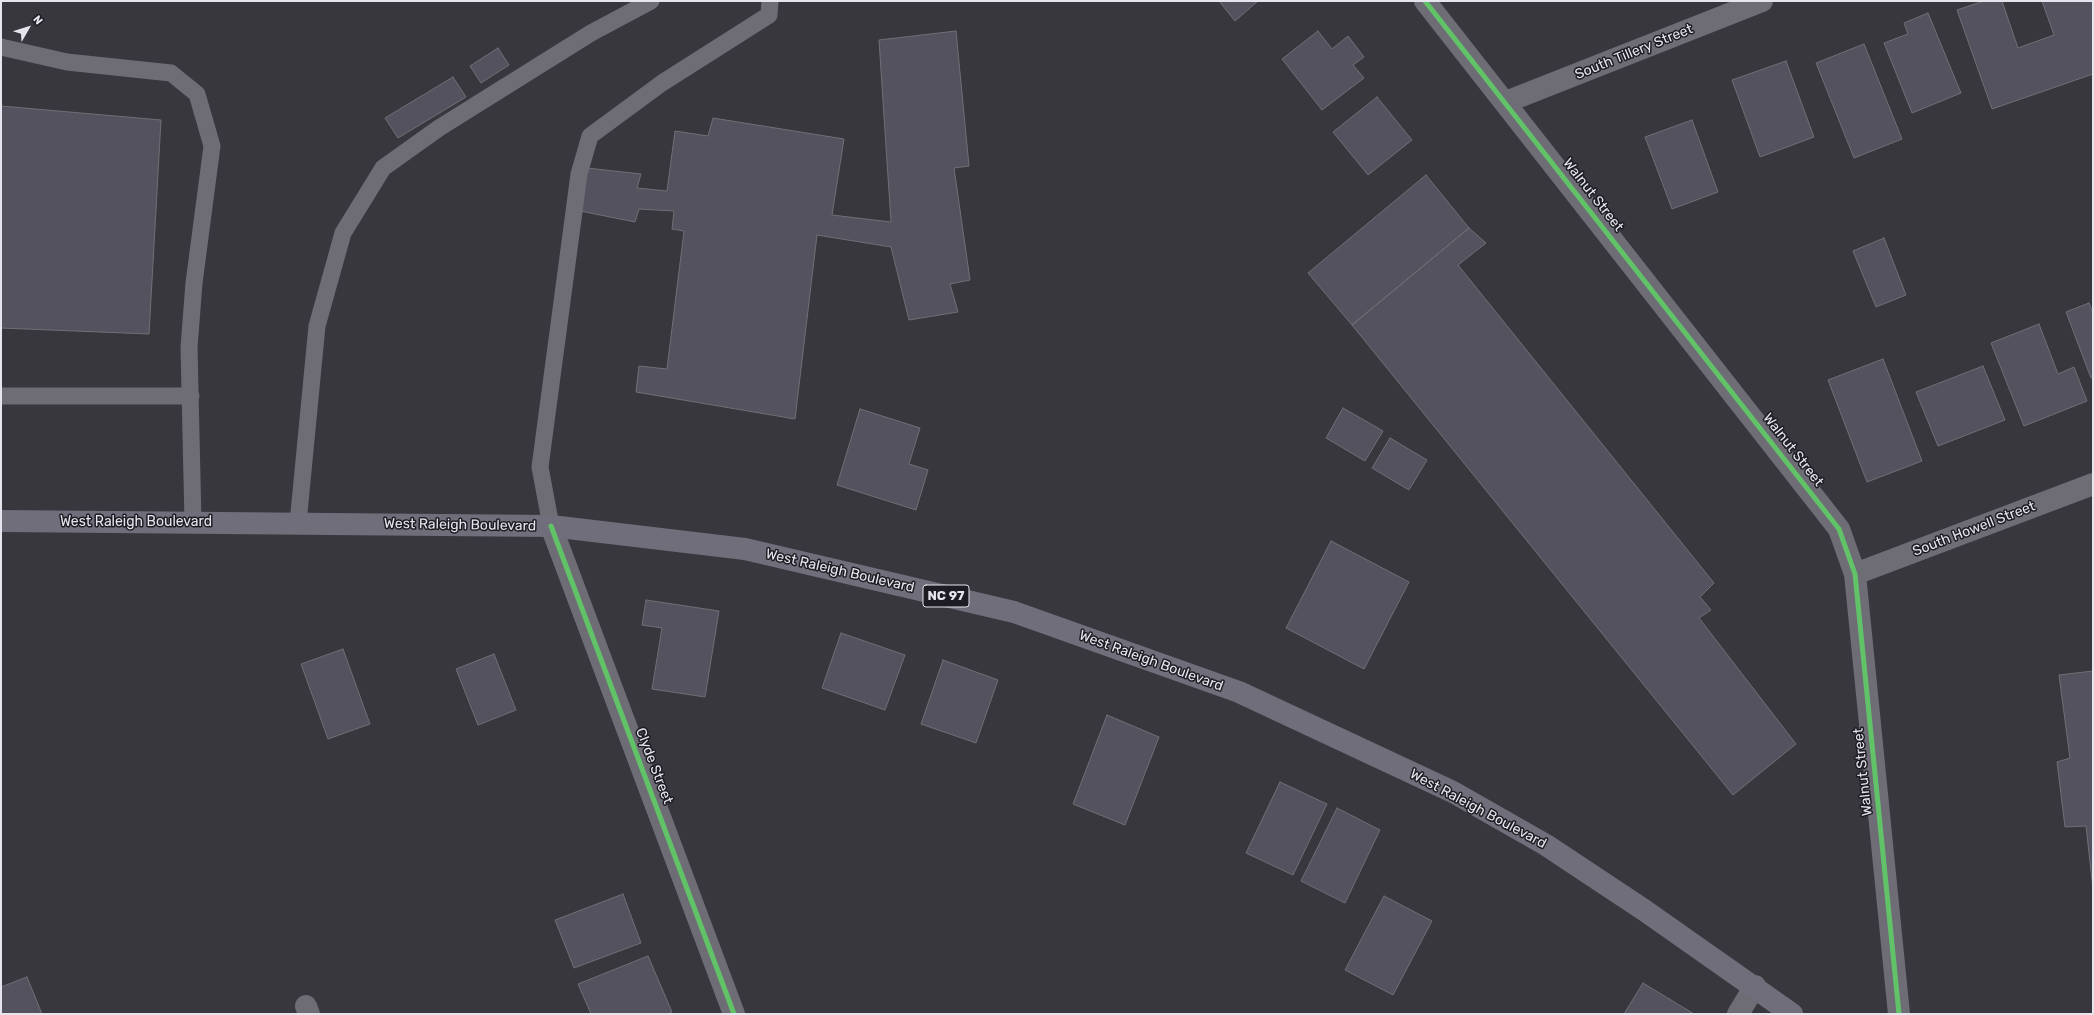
<!DOCTYPE html>
<style>
body{margin:0}
#map{position:relative;width:2094px;height:1015px;overflow:hidden;background:#38373e;font-family:Rubik,sans-serif}
canvas{display:block}
.frame{position:absolute;inset:0;border:2px solid #e6e5ed;pointer-events:none}
.north{position:absolute;left:8px;top:8px;width:40px;height:40px;-webkit-text-stroke:3px #1d1c23;paint-order:stroke;rotate:51deg;font-size:11px;font-weight:700;line-height:16px;text-align:center;color:#e6e5ed}
.north::after{content:'';display:block;margin:auto;width:14px;height:18px;background:#e6e5ed;clip-path:polygon(50% 0,100% 100%,50% 72%,0 100%)}
</style>
<div id="map">
<canvas width="2094" height="1015"></canvas>
<div class="frame"></div>
<div class="north">N</div>
</div>
<script>
const context = document.querySelector('canvas').getContext('2d');
context.lineJoin = 'round';
function fill(path, color) {
  context.fillStyle = color;
  context.fill(path, 'evenodd');
}
function poly(rows) {
  const path = new Path2D();
  for (const r of rows) {
    path.moveTo(r[0], r[1]);
    for (let i = 2; i < r.length; i += 2) path.lineTo(r[i], r[i + 1]);
  }
  return path;
}
function stroke(path, color, width, dash) {
  context.strokeStyle = color;
  context.lineWidth = width;
  context.lineCap = dash ? 'butt' : 'round';
  context.setLineDash(dash || []);
  context.stroke(path);
}
function write(font, color, halo, rows, align = 'center') {
  context.font = font + ' Rubik,sans-serif';
  context.lineWidth = 3;
  context.setLineDash([]);
  context.textBaseline = 'middle';
  context.strokeStyle = halo;
  context.fillStyle = color;
  for (const [text, x, y, turn = 0] of rows) {
    context.save();
    context.translate(x, y);
    context.rotate((+turn || 0) * Math.PI / 180);
    context.textAlign = isNaN(turn) ? turn : align;
    if (halo) context.strokeText(text, 0, 0);
    context.fillText(text, 0, 0);
    context.restore();
  }
}
const building = poly([
 [1219,1,1258,1,1235,21,1219,1],
 [1984,1,2002,1,2018,48,2054,35,2042,1,2093,1,2093,74,1992,109,1957,10,1984,1],
 [1928,13,1961,93,1912,113,1884,43,1908,34,1904,23,1928,13],
 [956,31,969,166,954,168,970,280,950,284,958,312,909,320,891,247,817,235,795,419,636,392,639,366,667,369,684,231,672,229,674,211,639,209,635,222,580,211,587,168,641,174,637,188,667,191,675,131,708,136,713,118,844,139,832,215,891,222,879,40,956,31],
 [1318,31,1332,49,1348,36,1364,57,1353,65,1364,78,1322,110,1282,59,1318,31],
 [1864,44,1902,139,1854,158,1816,63,1864,44],
 [498,48,509,65,481,83,470,66,498,48],
 [1786,61,1814,137,1760,157,1732,80,1786,61],
 [453,77,466,97,398,138,385,118,453,77],
 [1377,97,1412,140,1368,175,1333,132,1377,97],
 [1,106,161,120,149,334,1,328,1,106],
 [1692,120,1718,192,1672,209,1645,137,1692,120],
 [1426,175,1469,228,1352,325,1308,273,1426,175],
 [1469,228,1486,243,1458,265,1714,583,1700,597,1711,610,1699,618,1796,744,1733,795,1352,325,1469,228],
 [1884,238,1906,295,1876,307,1853,251,1884,238],
 [2089,303,2093,313,2093,377,2091,378,2066,312,2089,303],
 [2039,324,2058,374,2074,367,2087,401,2024,426,1991,343,2039,324],
 [1883,359,1922,461,1867,482,1828,380,1883,359],
 [1983,366,2005,420,1938,446,1916,392,1983,366],
 [1343,408,1383,431,1365,461,1326,438,1343,408],
 [860,409,920,428,909,464,928,470,916,510,837,485,860,409],
 [1390,438,1427,460,1409,490,1372,468,1390,438],
 [1331,541,1409,582,1364,669,1286,628,1331,541],
 [646,600,719,611,705,697,652,689,662,628,642,625,646,600],
 [841,633,905,655,885,710,822,688,841,633],
 [343,649,370,724,328,739,301,664,343,649],
 [494,654,516,710,478,725,456,669,494,654],
 [943,660,998,680,976,743,921,724,943,660],
 [2093,671,2093,889,2086,826,2065,827,2057,762,2070,758,2059,675,2093,671],
 [1107,715,1159,737,1125,825,1073,804,1107,715],
 [1280,782,1327,804,1293,875,1246,853,1280,782],
 [1337,808,1380,830,1345,903,1301,881,1337,808],
 [623,894,641,943,574,968,555,920,623,894],
 [1384,896,1432,921,1393,995,1345,970,1384,896],
 [648,956,672,1012,667,1014,591,1014,578,984,648,956],
 [27,977,42,1014,1,1014,1,987,27,977],
 [1643,983,1694,1014,1624,1014,1643,983]
]);
const lane = poly([
 [1,47,67,62,171,73,197,94,212,146,194,283,189,347,193,522],
 [1,396,191,396],
 [298,523,317,326,343,233,383,168,439,128,591,33,651,1],
 [551,526,540,467,579,174,590,136,662,83,769,15,770,1]
]);
const street = poly([
 [1425,1,1839,529,1855,574,1899,1014],
 [1506,102,1762,1],
 [551,526,734,1014],
 [1855,574,2093,484],
 [306,1006,309,1014],
 [1738,1014,1755,986]
]);
const primary = poly([
 [1,521,551,526,745,549,1014,612,1239,692,1453,792,1546,845,1644,910,1792,1014]
]);
const cycleway = poly([
 [1425,1,1839,529,1855,574,1899,1014],
 [551,526,734,1014]
]);
const shields = [
 [946,596,46]
];
const shieldNames = [
 ["NC 97",946,596]
];
const streetNames = [
 ["South Tillery Street",1634,52,-22],
 ["Walnut Street",1593,195,52],
 ["Walnut Street",1793,450,52],
 ["West Raleigh Boulevard",136,522],
 ["West Raleigh Boulevard",460,525,1],
 ["South Howell Street",1974,529,-21],
 ["West Raleigh Boulevard",840,571,13],
 ["West Raleigh Boulevard",1151,661,20],
 ["Clyde Street",654,766,69],
 ["Walnut Street",1863,772,-96],
 ["West Raleigh Boulevard",1478,809,28]
];
fill(building, '#555260');
stroke(building, '#706f75', 1);
stroke(lane, '#6e6d76', 17);
stroke(street, '#6e6d76', 22);
stroke(primary, '#6f6e7a', 22);
stroke(cycleway, '#61c268', 5);
for (const [x, y, w] of shields) {
  const box = new Path2D();
  box.roundRect(x - w / 2, y - 11, w, 22, 3);
  context.fillStyle = '#1d1c23';
  context.fill(box);
  stroke(box, '#e6e5ed', 1);
}
write('bold 13px', '#e6e5ed', null, shieldNames);
write('14px', '#e6e5ed', '#1d1c23', streetNames);
</script>
